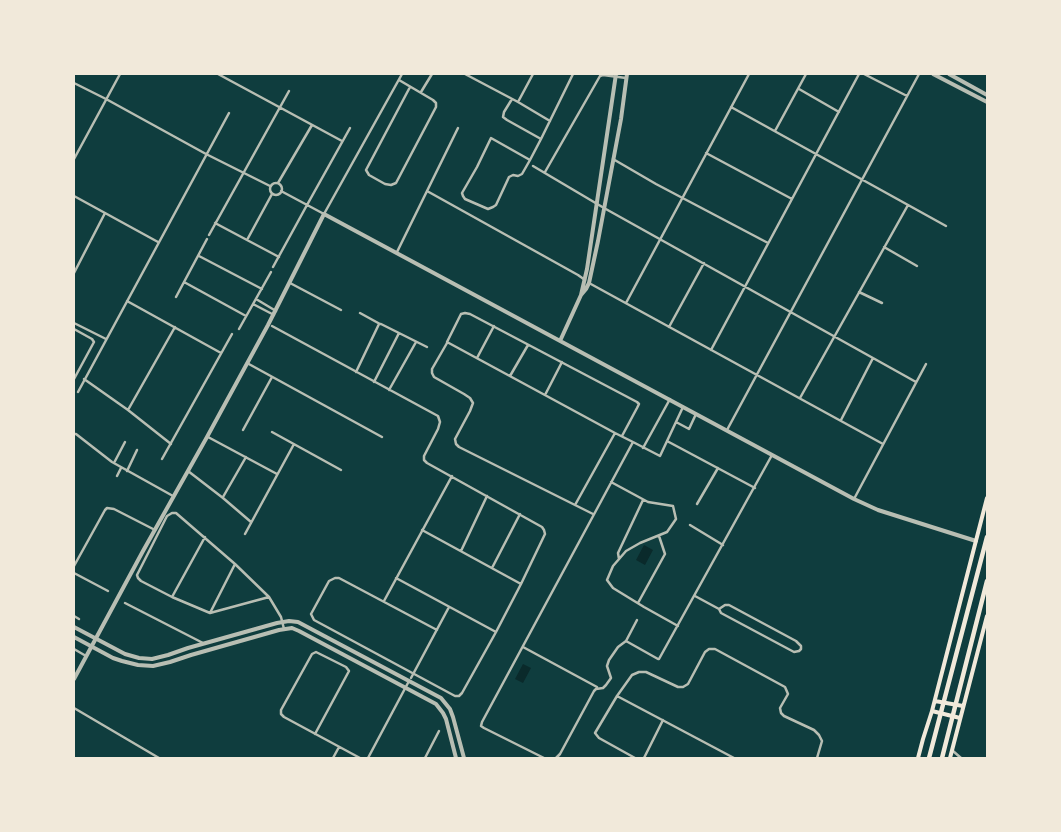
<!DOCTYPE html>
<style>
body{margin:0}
#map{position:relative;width:1061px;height:832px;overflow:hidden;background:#0f3d3e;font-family:"Exo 2",sans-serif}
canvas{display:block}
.frame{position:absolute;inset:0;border:75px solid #f1e9da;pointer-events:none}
</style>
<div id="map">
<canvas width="1061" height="832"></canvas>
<div class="frame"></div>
</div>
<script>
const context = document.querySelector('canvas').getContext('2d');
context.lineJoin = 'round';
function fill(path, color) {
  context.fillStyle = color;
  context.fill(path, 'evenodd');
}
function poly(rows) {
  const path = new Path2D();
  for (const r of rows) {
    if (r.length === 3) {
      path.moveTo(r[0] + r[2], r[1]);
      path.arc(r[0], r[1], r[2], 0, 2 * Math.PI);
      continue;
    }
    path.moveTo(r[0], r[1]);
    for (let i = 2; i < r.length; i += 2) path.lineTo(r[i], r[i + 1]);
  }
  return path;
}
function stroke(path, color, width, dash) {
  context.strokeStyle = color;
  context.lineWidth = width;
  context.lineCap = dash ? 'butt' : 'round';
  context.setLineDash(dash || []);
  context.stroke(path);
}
const water = poly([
 [644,545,653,550,645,565,636,560],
 [523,664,531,668,523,683,515,679]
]);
const minor = poly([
 [218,74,342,141],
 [465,74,518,102,550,121],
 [864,74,907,96],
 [399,80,433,100,436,103,436,107,396,183,391,185,385,184,369,175,366,170,410,87],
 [74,83,106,99,206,154,270,186],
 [799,89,839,112],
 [421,92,432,74],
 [512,99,504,112,503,117,507,120,541,139],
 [518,102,533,74],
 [731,107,946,226],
 [775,131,806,74],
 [706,153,792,199],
 [74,159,120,74],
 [613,159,656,184,768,243],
 [530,160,491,138,477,167,462,193,463,196,465,199,488,209,493,207,496,205,509,177,513,175,518,176,522,174,530,160,541,139,573,74],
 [533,166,604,208,916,382],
 [545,172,600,76,603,75,626,78],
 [276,189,6],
 [278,183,312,125],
 [281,191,324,214,402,74],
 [427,191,578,275,585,280],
 [74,196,158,242],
 [215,223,279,257],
 [209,235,289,91],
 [247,240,272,194],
 [884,247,917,266],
 [397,252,458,128],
 [199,256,262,289],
 [273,267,307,205,350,128],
 [74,273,105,213],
 [184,282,246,316],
 [290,283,341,310],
 [589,283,883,444],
 [859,292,882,303],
 [176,297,207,239],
 [256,299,276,311],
 [127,301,221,353],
 [626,303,749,74],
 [253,304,274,315],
 [360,313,380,324],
 [74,323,106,339],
 [272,326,438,416,440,422,438,429,424,456,424,460,427,463,542,527,544,530,545,534,521,584,496,632,462,693,459,696,455,696,314,620,311,614,329,581,335,578,339,578,437,630],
 [669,327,704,263],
 [74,329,92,339,94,342,74,379],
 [239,329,271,272],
 [447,343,432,369,432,373,434,377,464,394,470,398,473,403,470,411,455,439,456,444,459,447,593,514],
 [711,350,859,74],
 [477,358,494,326],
 [247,363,382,437],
 [356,372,379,324,381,324,427,347],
 [510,376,528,345],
 [84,379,128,410,171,444],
 [374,382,399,333],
 [389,390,416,342],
 [78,392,229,113],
 [545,395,562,362],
 [800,398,908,205],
 [128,410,175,327],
 [841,420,873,358],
 [676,422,689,429,696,414],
 [243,430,272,377],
 [727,430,919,74],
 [272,432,341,470],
 [615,433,447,342,461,314,465,313,470,314,637,402,639,404,637,408,622,436],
 [74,434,76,434,112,462,173,496],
 [208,437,277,474],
 [667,441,755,488],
 [633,442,660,456,683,407],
 [643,448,670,399],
 [162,459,232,334],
 [114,463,125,442],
 [127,471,137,450],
 [188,471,223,498,251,522],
 [117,476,121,468],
 [611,482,648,502,673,506,676,519,667,532,640,543,626,551,613,566,607,580,613,588,644,607,678,626],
 [223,497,246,457],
 [854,499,926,364],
 [697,504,718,468],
 [690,525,723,545],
 [422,530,521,584],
 [245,534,294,444],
 [461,551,487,496],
 [619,559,618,553,643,500],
 [74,566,105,510,107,508,114,509,155,530],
 [492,568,520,514],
 [74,573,108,591],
 [396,578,496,632],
 [695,596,719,609,721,613,794,652,799,651,801,649,801,646,796,641,729,605,725,605,719,609],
 [172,597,205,537],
 [269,597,210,613,172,597,141,581,138,578,137,575,167,516,172,513,176,513,235,564,269,597,281,617,284,629],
 [384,601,452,476],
 [125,603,203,643],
 [638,603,665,554,659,536],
 [210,613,235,564],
 [74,616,79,619],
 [626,641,658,659,659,659,772,455],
 [523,647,597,687],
 [74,649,86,656],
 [411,678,449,607],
 [617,696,734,758],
 [74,708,159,758],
 [315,734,349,671,346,667,316,652,312,654,281,710,281,714,284,717,360,758],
 [953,751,961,758],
 [333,758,339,747],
 [368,758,409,681],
 [425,758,439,731],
 [544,758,484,728,481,726,482,722,633,442,615,433,575,505],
 [556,758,560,754,594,691,596,689,603,688,606,685,611,678,607,666,609,660,618,647,626,641,637,620],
 [635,758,599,738,595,733,617,696,632,675,639,672,646,672,678,687,683,687,688,684,705,652,709,649,715,649,785,687,788,694,780,708,781,713,784,716,814,730,819,735,822,741,817,758],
 [644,758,663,720]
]);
const tertiary = poly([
 [933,74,987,102],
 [949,74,987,95],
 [581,295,587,269,616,74],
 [560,341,581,295,586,289,589,283,598,241,621,119,627,74],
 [74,627,125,654,139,658,152,659,168,655,188,648,277,623,289,621,298,622,441,698,450,709,453,717,464,758],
 [74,637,113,658,122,661,138,665,153,666,170,662,191,655,279,630,292,628,299,631,436,704,443,713,446,719,456,758],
 [74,679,143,551,207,437,268,325,324,214,854,499,878,510,976,541]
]);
const secondary = poly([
 [935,701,963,706],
 [932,711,960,718],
 [918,758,923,739,932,711,987,498],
 [950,758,987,616]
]);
const trunk = poly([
 [929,758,987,537],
 [942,758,987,581]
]);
fill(water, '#0a2a2b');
stroke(minor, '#b8beb3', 2.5);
stroke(tertiary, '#b8beb3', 4);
stroke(secondary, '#f1e9da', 4);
stroke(trunk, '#f1e9da', 4.5);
</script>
